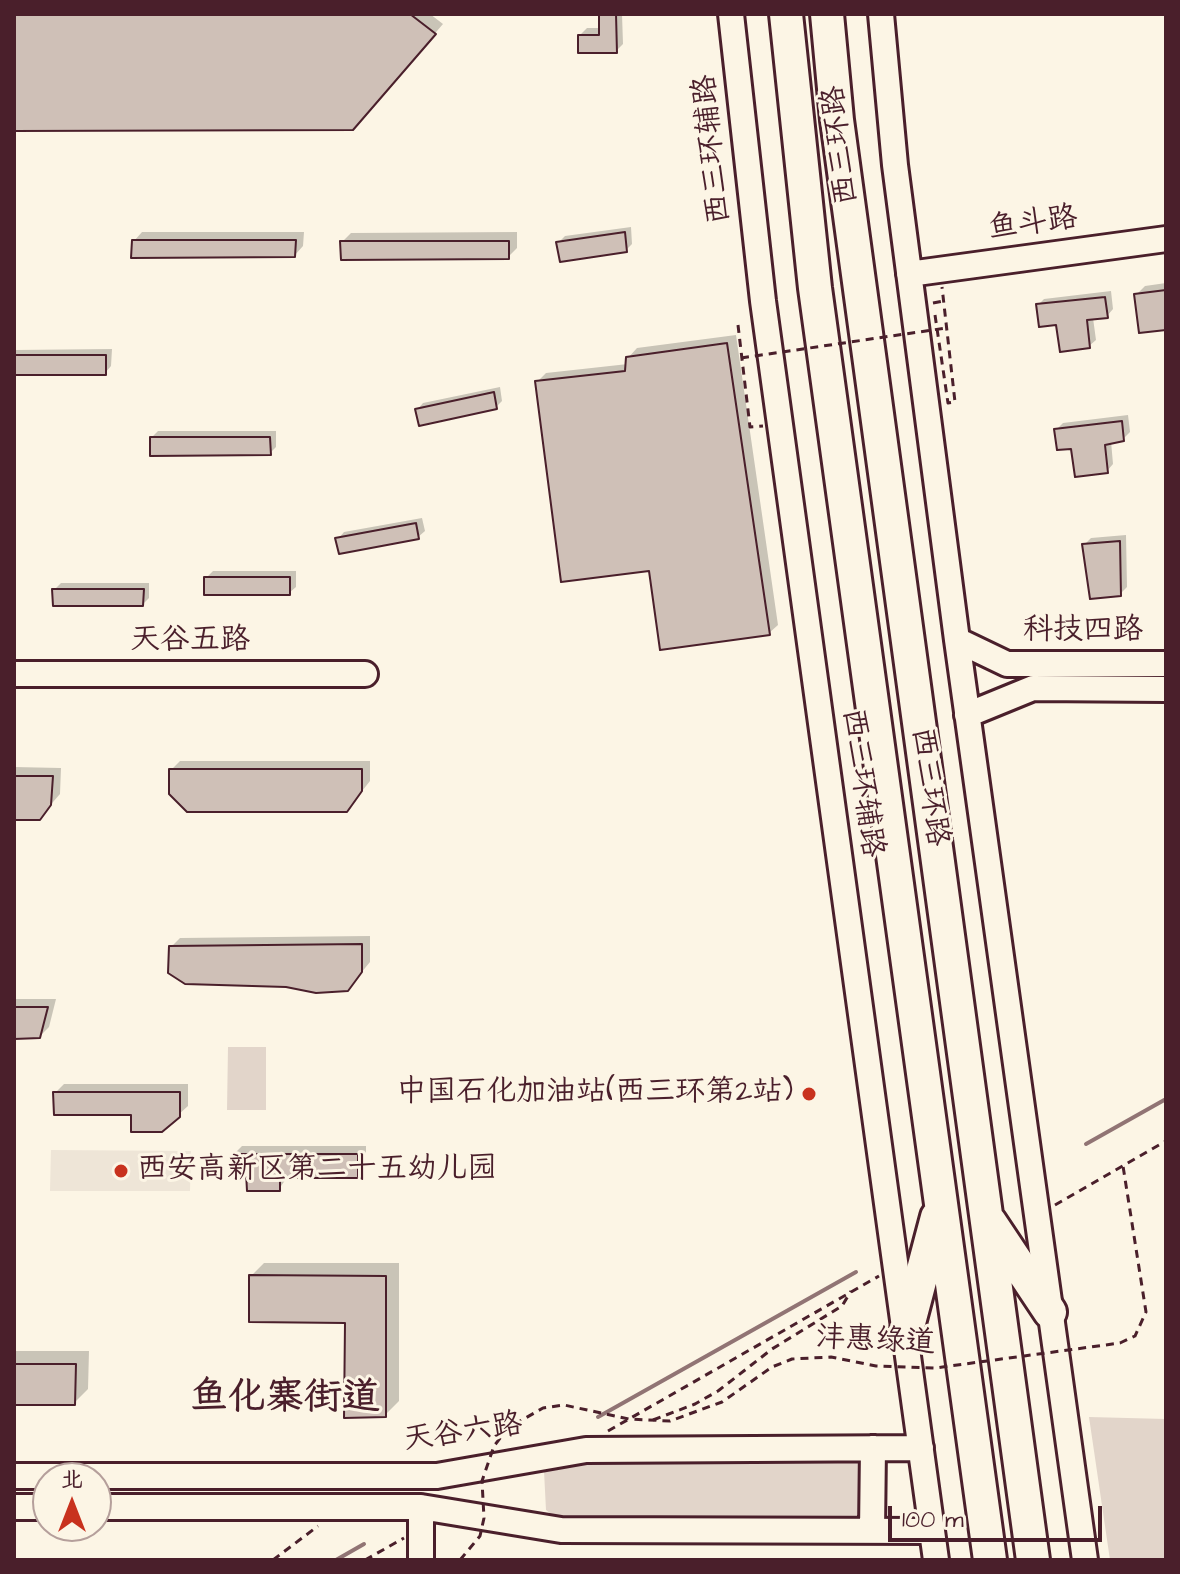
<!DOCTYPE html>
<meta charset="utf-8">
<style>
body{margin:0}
#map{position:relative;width:1180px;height:1574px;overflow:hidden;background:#fcf5e5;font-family:"Architects Daughter","LXGW WenKai TC",sans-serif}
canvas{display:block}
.frame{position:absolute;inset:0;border:16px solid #4a1f2b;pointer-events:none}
.north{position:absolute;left:32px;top:1462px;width:80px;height:80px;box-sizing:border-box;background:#fcf5e5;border:2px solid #b59f9b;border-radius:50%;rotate:0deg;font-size:22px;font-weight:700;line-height:32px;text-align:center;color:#4a1f2b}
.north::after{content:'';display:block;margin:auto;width:28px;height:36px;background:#c8321e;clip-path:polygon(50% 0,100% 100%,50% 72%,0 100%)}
.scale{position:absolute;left:888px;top:1506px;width:214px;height:36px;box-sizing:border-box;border:4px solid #4a1f2b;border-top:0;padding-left:10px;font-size:24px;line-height:28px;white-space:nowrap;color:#4a1f2b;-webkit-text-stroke:6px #fcf5e5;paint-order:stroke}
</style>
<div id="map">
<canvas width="1180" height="1574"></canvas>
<div class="frame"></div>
<div class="north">北</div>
<div class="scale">100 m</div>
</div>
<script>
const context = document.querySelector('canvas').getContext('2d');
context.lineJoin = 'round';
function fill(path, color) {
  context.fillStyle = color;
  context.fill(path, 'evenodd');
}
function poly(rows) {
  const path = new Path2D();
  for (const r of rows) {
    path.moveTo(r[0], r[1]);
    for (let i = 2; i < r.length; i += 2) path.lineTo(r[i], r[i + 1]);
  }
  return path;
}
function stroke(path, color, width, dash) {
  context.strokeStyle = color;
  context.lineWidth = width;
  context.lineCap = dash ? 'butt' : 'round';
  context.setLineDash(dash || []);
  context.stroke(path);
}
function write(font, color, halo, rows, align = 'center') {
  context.font = font + ' "Architects Daughter","LXGW WenKai TC",sans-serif';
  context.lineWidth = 6;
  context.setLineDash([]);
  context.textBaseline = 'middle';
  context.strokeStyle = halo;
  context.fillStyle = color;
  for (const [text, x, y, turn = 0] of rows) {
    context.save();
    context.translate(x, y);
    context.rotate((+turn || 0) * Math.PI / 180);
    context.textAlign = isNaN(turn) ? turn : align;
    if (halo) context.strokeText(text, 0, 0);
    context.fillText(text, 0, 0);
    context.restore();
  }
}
const built = poly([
 [51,1150,191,1151,190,1191,50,1191]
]);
const green = poly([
 [228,1047,266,1047,266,1110,227,1110],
 [1089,1417,1166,1419,1166,1560,1110,1560],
 [867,1462,868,1518,560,1521,546,1510,544,1471,565,1466,596,1463]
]);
const shadow = poly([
 [14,14,430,14,443,24,361,119,14,129],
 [601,14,622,14,623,44,616,51,580,35,587,28,601,28],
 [631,227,632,244,626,250,558,243,565,236],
 [142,232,304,232,303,246,295,255,134,241],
 [517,232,517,248,508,257,342,242,351,233],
 [1166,283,1166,328,1136,295,1145,286],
 [1111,291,1113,309,1107,316,1093,318,1096,340,1089,346,1038,305,1044,299],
 [736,335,778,625,769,633,651,569,537,382,546,373,628,364,628,358,637,348],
 [112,349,111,366,105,373,14,373,14,350],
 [500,387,502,401,496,407,417,410,423,403],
 [1128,415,1130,432,1123,439,1111,441,1113,464,1107,471,1072,447,1056,430,1063,423],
 [158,431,276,431,276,447,270,453,152,437],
 [422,518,425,531,418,537,338,539,344,532],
 [1126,535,1127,587,1120,594,1084,545,1091,538],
 [213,571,296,571,296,587,289,593,206,578],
 [61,583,149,583,149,598,143,604,54,590],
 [180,761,370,761,370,781,347,810,171,770],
 [14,767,61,768,60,794,39,818,14,818],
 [370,936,370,962,356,979,171,947,180,938],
 [14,999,56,999,49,1027,40,1036,14,1037],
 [64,1084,188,1084,188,1106,178,1115,133,1113,55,1093],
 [242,1146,366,1146,366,1167,358,1176,288,1176,279,1189,248,1170,233,1155],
 [264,1263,399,1263,399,1401,385,1415,347,1321,251,1276],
 [14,1351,89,1351,88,1389,74,1403,14,1403]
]);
const stream = poly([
 [1086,1144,1166,1099],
 [598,1417,856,1272],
 [336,1560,364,1544]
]);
const building = poly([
 [14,14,410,14,436,34,353,130,14,131,14,14],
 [599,14,616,14,617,53,578,53,578,35,599,35,599,14],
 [625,232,627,252,560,262,556,242,625,232],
 [132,240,296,240,295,257,131,258,132,240],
 [340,241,509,241,509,259,341,260,340,241],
 [1166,290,1166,330,1139,333,1134,294,1166,290],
 [1105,297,1108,318,1087,320,1090,348,1060,352,1056,325,1039,327,1036,304,1105,297],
 [727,343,770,635,660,650,649,571,561,582,535,381,625,371,626,357,727,343],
 [14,355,106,355,106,375,14,375,14,355],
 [494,392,497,409,419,426,415,409,494,392],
 [1122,421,1124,441,1105,445,1108,473,1075,477,1071,449,1057,450,1054,429,1122,421],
 [150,437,270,437,271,455,150,456,150,437],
 [416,523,419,539,339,554,335,538,416,523],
 [1120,541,1121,596,1090,599,1082,544,1120,541],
 [204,577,290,577,290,595,204,595,204,577],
 [52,589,144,589,143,606,53,606,52,589],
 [169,769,362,769,362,791,347,812,187,812,169,794,169,769],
 [14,776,53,776,51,805,40,820,14,820,14,776],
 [362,944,362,972,348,991,316,993,286,987,185,984,168,973,169,946,362,944],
 [14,1007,48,1007,40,1038,14,1039,14,1007],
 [53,1092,180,1092,180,1117,162,1132,131,1132,131,1115,54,1115,53,1092],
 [231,1154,358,1154,358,1178,280,1178,280,1191,247,1191,246,1172,232,1173,231,1154],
 [249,1275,386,1276,386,1417,344,1418,345,1323,249,1322,249,1275],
 [14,1364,76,1364,75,1405,14,1405,14,1364]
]);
const path = poly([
 [933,303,943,301],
 [935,315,948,403,955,402,942,287],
 [738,325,750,427,763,426],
 [1055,1205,1166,1141],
 [653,1420,695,1404,718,1391,772,1349,842,1306,851,1291],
 [608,1431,879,1276],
 [273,1560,318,1526],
 [365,1560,404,1538]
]);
const secondary = poly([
 [731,14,763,301,936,1560],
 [881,14,895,165,957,640,1085,1560],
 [909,274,1166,239],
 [957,640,1007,664,1166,664],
 [14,674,365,674],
 [967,715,1033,688,1166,689],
 [14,1476,437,1476,586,1450,921,1448],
 [14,1507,48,1507],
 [96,1507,421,1507,561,1530,932,1531],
 [872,1531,873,1448],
 [421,1560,421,1507]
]);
const highway = poly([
 [786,14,815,288,990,1560],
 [827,14,837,120,1033,1560],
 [990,1222,1050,1312],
 [905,1338,937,1217]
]);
const pathBridge = poly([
 [741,358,946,328],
 [460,1560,480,1536,484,1518,482,1481,494,1446,508,1428,543,1408,564,1405,629,1419,670,1421,722,1402,772,1367,792,1359,831,1357,876,1366,935,1368,1120,1343,1135,1336,1146,1312,1123,1166]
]);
const markers = [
 [809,1094,8,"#c8321e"],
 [121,1171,8,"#c8321e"]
];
const streetNames = [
 ["西三环路",842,145,-97],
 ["西三环辅路",714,149,-96],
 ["鱼斗路",1033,225,-8],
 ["科技四路",1083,632],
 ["天谷五路",190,642],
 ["西三环辅路",861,783,82],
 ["西三环路",928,787,82],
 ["沣惠绿道",875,1342,3],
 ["天谷六路",463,1434,-8]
];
const poiNames = [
 ["中国石化加油站(西三环第2站)",793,1094],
 ["西安高新区第二十五幼儿园",137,1171,"left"]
];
const districtNames = [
 ["鱼化寨街道",285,1400]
];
fill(built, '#eee5d7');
fill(green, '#e2d5ca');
fill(shadow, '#0003');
stroke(stream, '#917474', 4);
fill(building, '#cfc0b7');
stroke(building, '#4a1f2b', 2);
stroke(secondary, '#4a1f2b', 30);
stroke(highway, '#4a1f2b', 38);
stroke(path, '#4a1f2b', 3, [8, 6]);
stroke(secondary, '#fcf5e5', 24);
stroke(highway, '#fcf5e5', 32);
stroke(pathBridge, '#4a1f2b', 3, [8, 6]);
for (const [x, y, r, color] of markers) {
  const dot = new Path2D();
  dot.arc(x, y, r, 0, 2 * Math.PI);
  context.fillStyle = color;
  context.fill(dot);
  stroke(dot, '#fcf5e5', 3);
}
write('30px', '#4a1f2b', '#fcf5e5', streetNames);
write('30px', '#4a1f2b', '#fcf5e5', poiNames, 'right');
write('bold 38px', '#4a1f2b', '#fcf5e5', districtNames);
</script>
